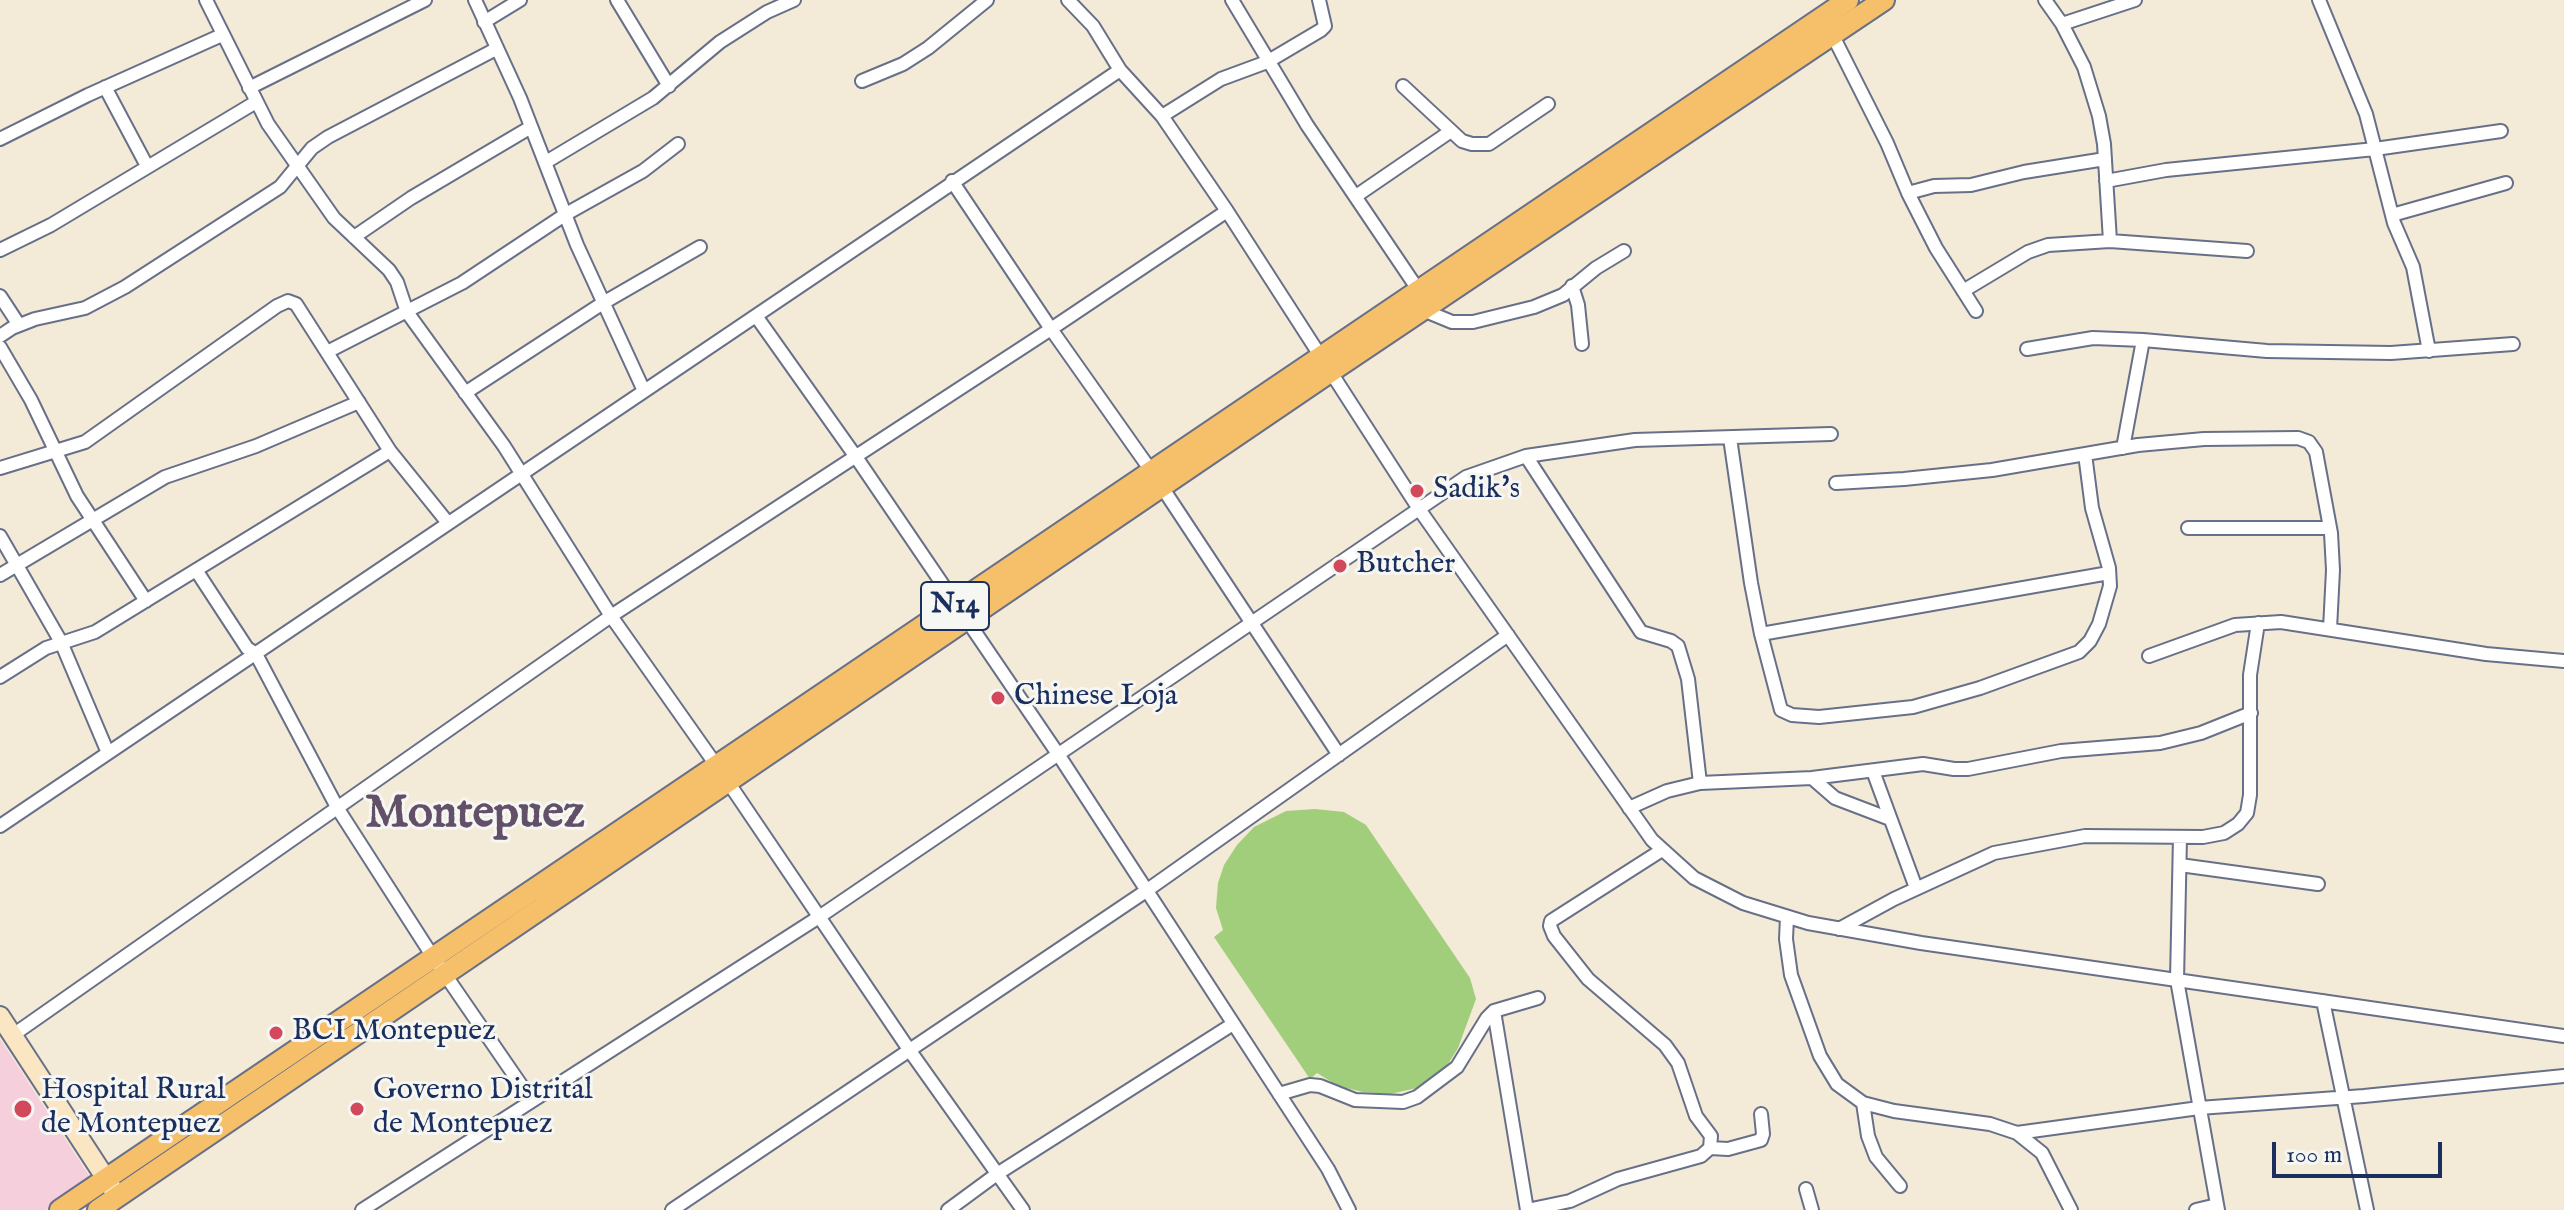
<!DOCTYPE html>
<style>
body{margin:0}
#map{position:relative;width:2564px;height:1210px;overflow:hidden;background:#f3ead7;font-family:"IM FELL English",serif}
canvas{display:block}
.scale{position:absolute;left:2272px;top:1142px;width:170px;height:36px;box-sizing:border-box;border:4px solid #1b2f5e;border-top:0;padding-left:10px;font-size:24px;line-height:28px;white-space:nowrap;color:#1b2f5e;-webkit-text-stroke:6px #f6f6f2;paint-order:stroke}
</style>
<div id="map">
<canvas width="2564" height="1210"></canvas>
<div class="scale">100 m</div>
</div>
<script>
const context = document.querySelector('canvas').getContext('2d');
context.lineJoin = 'round';
function fill(path, color) {
  context.fillStyle = color;
  context.fill(path, 'evenodd');
}
function poly(rows) {
  const path = new Path2D();
  for (const r of rows) {
    path.moveTo(r[0], r[1]);
    for (let i = 2; i < r.length; i += 2) path.lineTo(r[i], r[i + 1]);
  }
  return path;
}
function stroke(path, color, width, dash) {
  context.strokeStyle = color;
  context.lineWidth = width;
  context.lineCap = dash ? 'butt' : 'round';
  context.setLineDash(dash || []);
  context.stroke(path);
}
function write(font, color, halo, rows, align = 'center') {
  context.font = font + ' "IM FELL English",serif';
  context.lineWidth = 6;
  context.setLineDash([]);
  context.textBaseline = 'middle';
  context.strokeStyle = halo;
  context.fillStyle = color;
  for (const [text, x, y, turn = 0] of rows) {
    context.save();
    context.translate(x, y);
    context.rotate((+turn || 0) * Math.PI / 180);
    context.textAlign = isNaN(turn) ? turn : align;
    if (halo) context.strokeText(text, 0, 0);
    context.fillText(text, 0, 0);
    context.restore();
  }
}
const built = poly([
 [0,1039,92,1180,46,1210,0,1210]
]);
const green = poly([
 [1315,809,1344,812,1366,825,1470,978,1476,999,1458,1048,1443,1072,1417,1088,1390,1094,1363,1092,1338,1086,1317,1073,1310,1079,1214,937,1223,930,1216,908,1218,883,1224,865,1237,845,1254,827,1286,811]
]);
const street = poly([
 [206,0,268,124,334,218,389,270,397,282,407,312,504,446,611,616,728,782,910,1051,1023,1210],
 [475,0,520,98,577,245,644,391],
 [617,0,669,86],
 [1068,0,1093,26,1120,70,1162,116,1227,211,1419,509,1652,840,1694,878,1743,903,1808,923,1921,943,2564,1036],
 [1232,0,1307,125,1419,291],
 [2045,0,2062,24,2084,67,2099,116,2104,144,2110,241],
 [2319,0,2366,114,2394,223,2413,267,2429,351],
 [484,22,520,0],
 [2062,24,2135,0],
 [1830,30,1887,143,1908,193,1936,248,1976,311],
 [862,81,903,64,928,48,987,0],
 [1403,86,1462,141,1472,144,1489,144,1548,104],
 [105,87,147,166],
 [249,88,425,0],
 [1162,116,1221,79,1267,62,1321,30,1325,26,1319,0],
 [0,139,88,95,222,35],
 [546,162,653,98,720,42,767,12,794,0],
 [952,181,1051,329,1152,472,1339,755],
 [2106,181,2166,170,2375,149,2501,131],
 [1908,193,1934,186,1971,185,2024,172,2105,159],
 [1356,196,1451,131],
 [2392,215,2506,183],
 [354,237,411,198,531,127],
 [0,250,51,225,256,102],
 [1572,286,1578,305,1582,344],
 [1963,291,2028,252,2048,245,2110,241,2247,251],
 [0,296,19,325],
 [1423,310,1452,322,1473,322,1534,307,1563,295,1596,268,1624,251],
 [756,316,856,457,1058,754,1328,1169,1349,1210],
 [0,336,12,328,35,319,85,308,125,287,280,187,312,148,328,137,496,49],
 [0,347,31,400,77,496,146,601],
 [2027,349,2093,338,2143,340,2267,351,2391,353,2513,344],
 [327,352,462,283,566,214,643,171,678,144],
 [465,393,603,303,700,247],
 [1730,438,1751,583,1761,634,1781,710,1792,715,1819,717,1913,707,1980,688,2079,652,2090,641,2099,624,2110,586,2109,568,2092,508,2085,454],
 [2123,448,2143,340],
 [1526,456,1641,632,1671,641,1678,646,1688,679,1700,783],
 [0,468,85,442,277,306,288,301,296,304,390,451,448,523],
 [1836,483,1904,479,1992,470,2138,445,2204,439,2298,438,2309,442,2316,452,2331,533,2333,570,2330,629],
 [2188,528,2330,528],
 [0,536,61,642,108,753],
 [196,570,247,648,256,654,338,809,433,957,532,1101],
 [0,575,165,477,256,446,359,402],
 [1761,634,2109,573],
 [2149,656,2235,625,2281,622,2486,654,2564,661],
 [0,677,46,648,95,632,390,451],
 [1873,771,1916,888],
 [1812,778,1835,798,1890,819],
 [1629,808,1667,791,1700,783,1812,778,1923,764,1954,769,1968,769,2061,751,2160,743,2201,733,2251,713],
 [0,826,1120,70],
 [2180,837,2177,980,2218,1210],
 [1662,850,1551,921,1550,926,1554,936,1588,979,1665,1045,1678,1063,1696,1116,1711,1136,1710,1148],
 [2180,865,2318,884],
 [1787,917,1786,939,1791,975,1820,1056,1837,1084,1863,1103,1894,1111,1990,1124,2017,1133,2042,1153,2071,1210],
 [1839,929,1894,899,1994,853,2085,836,2203,837,2224,833,2238,824,2247,813,2250,795,2250,675,2258,623],
 [2323,1001,2367,1210],
 [1494,1011,1527,1210],
 [13,1035,611,616,1051,329,1227,211],
 [1279,1094,1310,1085,1320,1086,1355,1100,1403,1102,1417,1097,1457,1067,1487,1018,1494,1011,1538,998],
 [1863,1103,1868,1136,1876,1157,1900,1186],
 [2017,1133,2199,1108,2364,1096,2564,1076],
 [1806,1189,1812,1210],
 [362,1210,819,917,1466,477,1526,456,1635,440,1831,434],
 [672,1210,1146,891,1508,635],
 [948,1210,997,1174,1233,1024],
 [1527,1210,1570,1201,1618,1179,1701,1156,1710,1148,1728,1149,1761,1140,1763,1134,1761,1114],
 [2196,1210,2217,1205]
]);
const secondary = poly([
 [0,1016,114,1191]
]);
const primary = poly([
 [60,1210,1848,0],
 [98,1210,1330,372,1884,0]
]);
const markers = [
 [1417,491,8,"#d1495b"],
 [1340,566,8,"#d1495b"],
 [998,698,8,"#d1495b"],
 [276,1033,8,"#d1495b"],
 [23,1109,10,"#d1495b"],
 [357,1109,8,"#d1495b"]
];
const shields = [
 [955,606,68]
];
const shieldNames = [
 ["N14",955,606]
];
const poiNames = [
 ["Sadik's",1433,491],
 ["Butcher",1356,566],
 ["Chinese Loja",1014,698],
 ["BCI Montepuez",292,1033],
 ["Hospital Rural",41,1092],
 ["de Montepuez",41,1126],
 ["Governo Distrital",373,1092],
 ["de Montepuez",373,1126]
];
const townNames = [
 ["Montepuez",475,817]
];
fill(built, '#f5cfdb');
fill(green, '#a0ce7b');
stroke(street, '#677088', 16);
stroke(secondary, '#677088', 22);
stroke(primary, '#677088', 24);
stroke(street, '#fff', 12);
stroke(secondary, '#fbe6c4', 18);
stroke(primary, '#f6c06b', 20);
for (const [x, y, r, color] of markers) {
  const dot = new Path2D();
  dot.arc(x, y, r, 0, 2 * Math.PI);
  context.fillStyle = color;
  context.fill(dot);
  stroke(dot, '#f6f6f2', 3);
}
for (const [x, y, w] of shields) {
  const box = new Path2D();
  box.roundRect(x - w / 2, y - 24, w, 48, 6);
  context.fillStyle = '#f6f6f2';
  context.fill(box);
  stroke(box, '#1b2f5e', 2);
}
write('bold 28px', '#1b2f5e', null, shieldNames);
write('30px', '#1b2f5e', '#f6f6f2', poiNames, 'left');
write('bold 46px', '#615068', '#f6f6f2', townNames);
</script>
